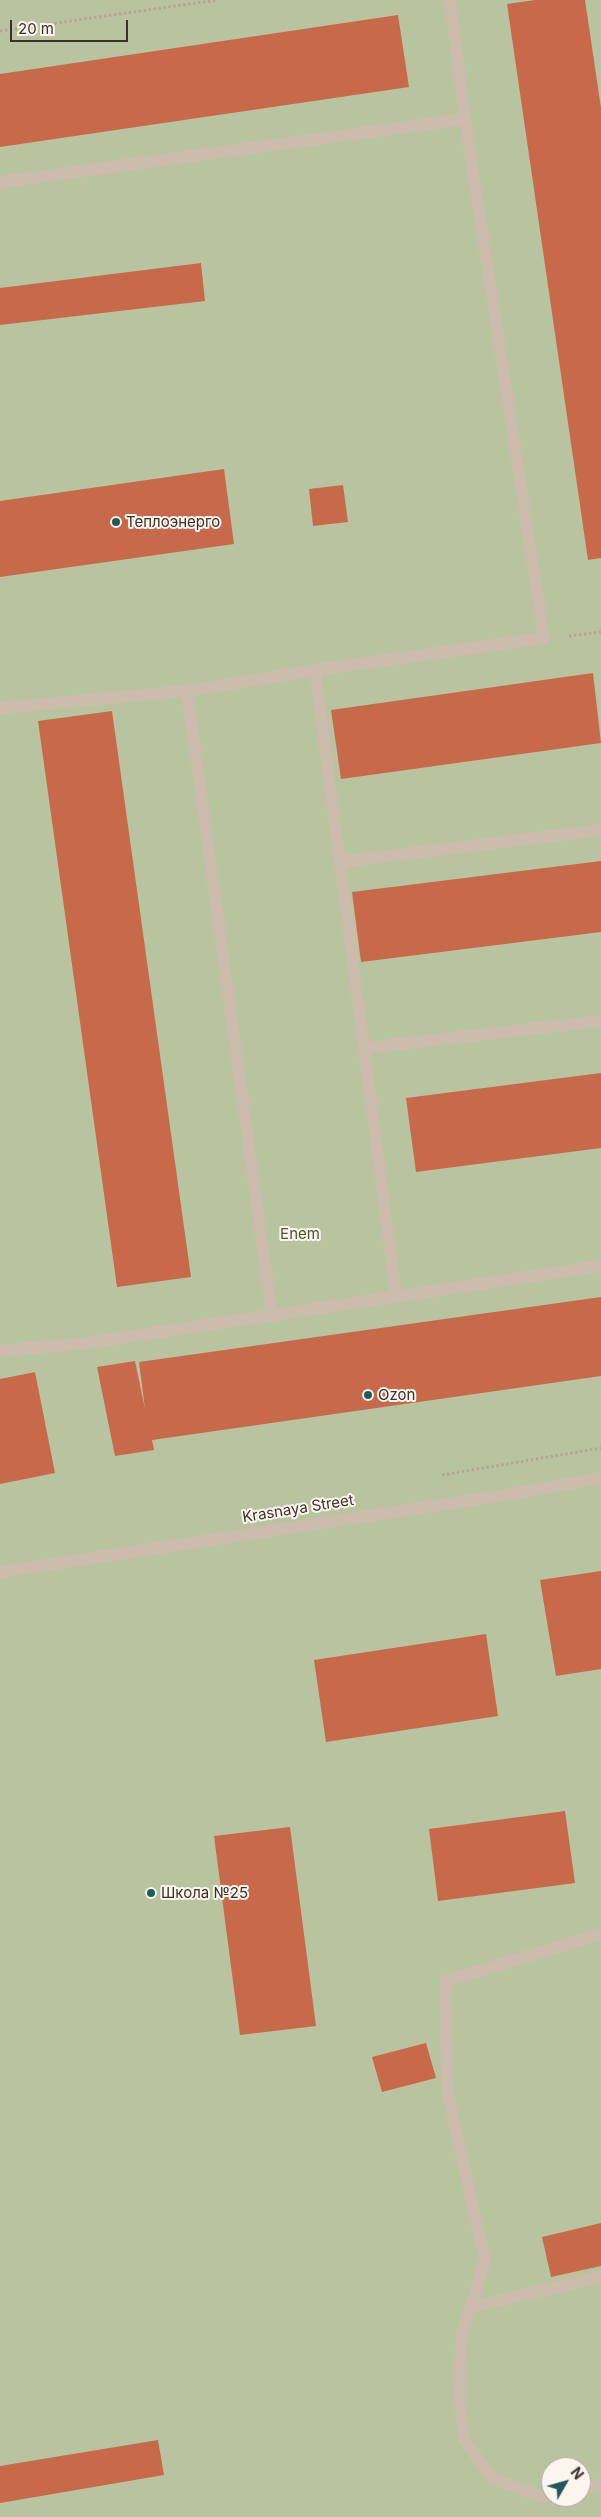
<!DOCTYPE html>
<meta charset="utf-8">
<style>
body{margin:0}
#map{position:relative;width:601px;height:2517px;overflow:hidden;background:#f4ebe1;font-family:Inter,sans-serif}
canvas{display:block}
.north{position:absolute;left:541px;top:2457px;width:50px;height:50px;box-sizing:border-box;background:#fbf5ee;border:1px solid #aea6a0;border-radius:50%;rotate:52deg;font-size:14px;font-weight:700;line-height:20px;text-align:center;color:#3b302b}
.north::after{content:'';display:block;margin:auto;width:18px;height:22px;background:#1f5a5e;clip-path:polygon(50% 0,100% 100%,50% 72%,0 100%)}
.scale{position:absolute;left:10px;top:20px;width:118px;height:22px;box-sizing:border-box;border:2px solid #3b302b;border-top:0;padding-left:6px;font-size:15px;line-height:18px;white-space:nowrap;color:#3b302b;-webkit-text-stroke:4px #fbf5ee;paint-order:stroke}
</style>
<div id="map">
<canvas width="601" height="2517"></canvas>
<div class="north">N</div>
<div class="scale">20 m</div>
</div>
<script>
const context = document.querySelector('canvas').getContext('2d');
context.lineJoin = 'round';
function fill(path, color) {
  context.fillStyle = color;
  context.fill(path, 'evenodd');
}
function poly(rows) {
  const path = new Path2D();
  for (const r of rows) {
    path.moveTo(r[0], r[1]);
    for (let i = 2; i < r.length; i += 2) path.lineTo(r[i], r[i + 1]);
  }
  return path;
}
function stroke(path, color, width, dash) {
  context.strokeStyle = color;
  context.lineWidth = width;
  context.lineCap = dash ? 'butt' : 'round';
  context.setLineDash(dash || []);
  context.stroke(path);
}
function write(font, color, halo, rows, align = 'center') {
  context.font = font + ' Inter,sans-serif';
  context.lineWidth = 4;
  context.setLineDash([]);
  context.textBaseline = 'middle';
  context.strokeStyle = halo;
  context.fillStyle = color;
  for (const [text, x, y, turn = 0] of rows) {
    context.save();
    context.translate(x, y);
    context.rotate((+turn || 0) * Math.PI / 180);
    context.textAlign = isNaN(turn) ? turn : align;
    if (halo) context.strokeText(text, 0, 0);
    context.fillText(text, 0, 0);
    context.restore();
  }
}
const green = poly([
 [0,0,601,0,601,2517,0,2517],
 [551,2467,581,2467,581,2497,551,2497]
]);
const building = poly([
 [535,0,585,0,601,108,601,558,588,560,507,4],
 [398,15,409,87,0,147,0,74],
 [201,263,205,301,0,325,0,288],
 [224,469,234,544,0,577,0,501],
 [343,485,348,522,313,526,309,489],
 [593,673,601,743,341,779,331,710],
 [112,711,191,1277,117,1287,38,721],
 [601,861,601,932,361,962,352,892],
 [601,1073,601,1148,416,1172,406,1098],
 [601,1297,601,1376,152,1440,154,1450,115,1456,97,1367,135,1361,145,1409,139,1362],
 [35,1372,55,1473,0,1484,0,1379],
 [601,1571,601,1669,556,1676,540,1580],
 [486,1634,498,1716,326,1742,314,1660],
 [565,1811,575,1883,438,1901,429,1829],
 [290,1827,316,2026,240,2035,214,1836],
 [426,2043,436,2078,382,2092,372,2057],
 [601,2223,601,2266,551,2277,542,2237],
 [158,2440,164,2475,0,2503,0,2466]
]);
const path = poly([
 [0,31,218,0],
 [569,636,601,632],
 [442,1475,601,1448]
]);
const minor = poly([
 [0,182,465,119],
 [315,670,396,1296],
 [187,691,272,1316],
 [0,708,187,691,315,670,544,638,465,119,450,0],
 [339,862,601,830],
 [364,1048,601,1021],
 [0,1351,86,1343,601,1266],
 [0,1572,512,1494,601,1478],
 [471,2307,601,2277],
 [581,2491,601,2484],
 [551,2496,542,2497,492,2478,464,2440,459,2392,462,2334,485,2261,447,2090,446,1981,601,1934]
]);
const markers = [
 [116,522,5,"#1f5a5e"],
 [368,1395,5,"#1f5a5e"],
 [151,1893,5,"#1f5a5e"]
];
const poiNames = [
 ["Теплоэнерго",126,522],
 ["Ozon",378,1395],
 ["Школа №25",161,1893]
];
const parkNames = [
 ["Enem",300,1234]
];
const streetNames = [
 ["Krasnaya Street",298,1509,-9]
];
fill(green, '#b8c4a0');
fill(building, '#c8694b');
stroke(path, '#b9a596', 3, [2.5, 2.5]);
stroke(minor, '#cdbbac', 12);
for (const [x, y, r, color] of markers) {
  const dot = new Path2D();
  dot.arc(x, y, r, 0, 2 * Math.PI);
  context.fillStyle = color;
  context.fill(dot);
  stroke(dot, '#fbf5ee', 2);
}
write('15px', '#3b302b', '#fbf5ee', poiNames, 'left');
write('15px', '#4a5a2e', '#fbf5ee', parkNames);
write('15px', '#3b302b', '#fbf5ee', streetNames);
</script>
